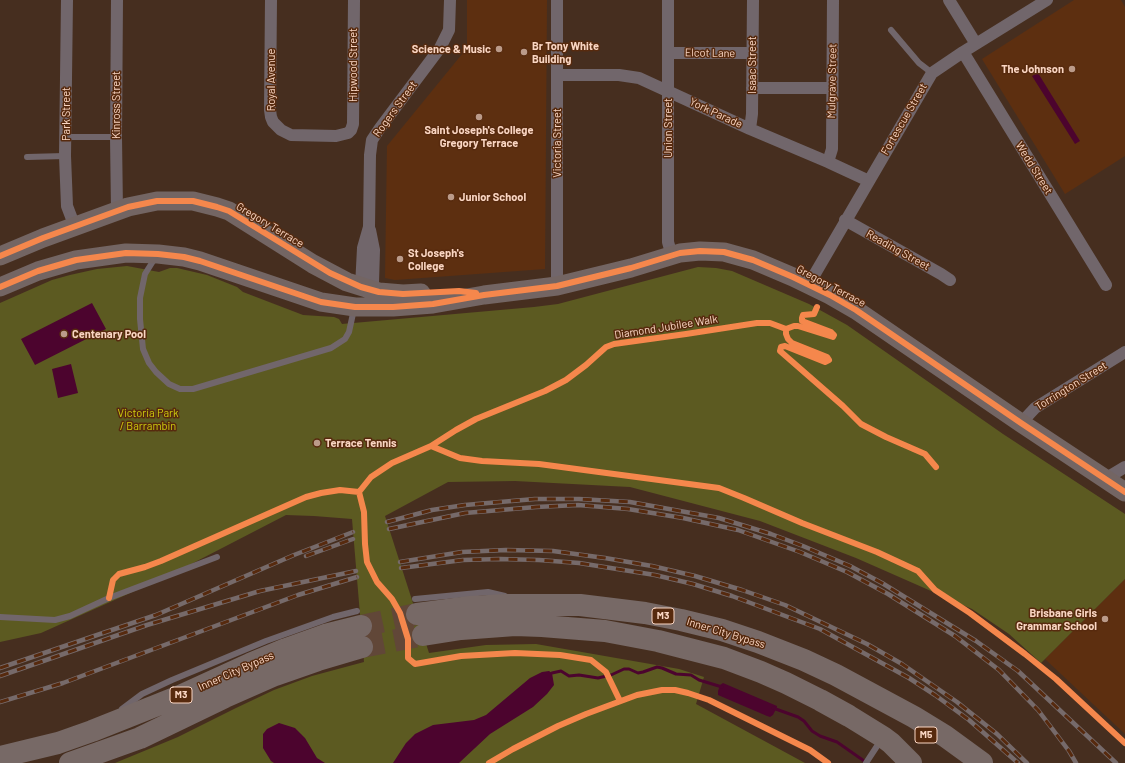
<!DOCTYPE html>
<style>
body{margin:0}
canvas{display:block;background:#462e1f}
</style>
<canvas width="1125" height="763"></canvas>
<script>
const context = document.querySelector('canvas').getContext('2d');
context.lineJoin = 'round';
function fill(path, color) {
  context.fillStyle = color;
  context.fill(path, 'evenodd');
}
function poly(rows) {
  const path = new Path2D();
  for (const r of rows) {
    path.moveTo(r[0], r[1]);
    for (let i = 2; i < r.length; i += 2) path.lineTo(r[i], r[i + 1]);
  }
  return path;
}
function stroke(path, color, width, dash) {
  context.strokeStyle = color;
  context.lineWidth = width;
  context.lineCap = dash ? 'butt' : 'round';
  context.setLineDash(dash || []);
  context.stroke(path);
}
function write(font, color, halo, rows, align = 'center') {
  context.font = font + ' Barlow,sans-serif';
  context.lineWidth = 3;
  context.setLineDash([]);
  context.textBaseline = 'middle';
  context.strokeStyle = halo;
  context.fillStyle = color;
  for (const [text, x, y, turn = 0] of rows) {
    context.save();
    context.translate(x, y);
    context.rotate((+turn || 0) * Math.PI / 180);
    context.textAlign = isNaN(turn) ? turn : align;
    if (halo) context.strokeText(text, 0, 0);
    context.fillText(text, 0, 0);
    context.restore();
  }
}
const built = poly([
 [467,0,547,0,545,269,395,280,385,278,387,146,467,48],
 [1074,0,1121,0,1125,7,1125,156,1065,194,982,59],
 [1125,579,1125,734,1045,659]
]);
const green = poly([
 [127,266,159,272,170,268,177,268,207,275,237,287,243,292,303,315,334,317,339,319,342,324,534,307,558,304,698,267,716,268,732,271,809,304,847,325,1003,434,1125,514,1125,579,1041,663,1009,634,972,609,856,558,760,521,630,487,515,481,448,482,385,516,429,653,486,645,536,644,679,669,704,677,696,704,805,763,115,763,178,737,236,708,274,690,312,676,364,662,352,519,314,516,286,515,168,576,41,633,0,642,0,303,52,280,70,275,97,269]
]);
const water = poly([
 [1038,73,1080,141,1075,144,1032,76],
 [92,303,106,329,35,365,21,339],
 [71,364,78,393,58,398,52,369],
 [549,671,552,673,554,685,547,694,533,707,490,734,459,763,393,763,406,743,415,734,433,725,474,720,486,715,530,678,542,672],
 [723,683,777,706,777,707,773,715,770,717,767,716,718,695,718,691,720,685],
 [279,723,295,728,305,738,317,758,325,763,274,763,271,761,263,748,263,734,267,729]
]);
const stream = poly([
 [552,673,561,671,569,676,579,675,598,678,611,675,624,669,629,669,638,673,643,672,657,667,662,668,676,674,691,675,699,680,722,687],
 [773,708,798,717,804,721,812,731,820,736,837,742,867,763]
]);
const highwayTunnel = poly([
 [361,626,417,614],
 [362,647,423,635]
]);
const lane = poly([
 [891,30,919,63,932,73],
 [65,137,116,137],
 [27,157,65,156],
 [155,258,145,274,140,298,140,319,143,349,149,363,156,372,169,384,180,389,193,389,331,348,345,339,349,332,354,309],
 [415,599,488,592,505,596],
 [0,617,55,620,70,616,109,598,217,557],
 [122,709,142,694,172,680,266,641,333,617,357,611],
 [866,763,881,740]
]);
const street = poly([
 [67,0,65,156,67,206,75,227],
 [117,0,116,137,117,211],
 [271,0,270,110,271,117,273,122,281,130,291,135,336,136,348,133,351,130,353,124,354,0],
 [668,0,668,242,672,256],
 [949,0,976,44],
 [963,52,1106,285],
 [668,53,752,53],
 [557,75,619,75,639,78,750,129,828,162,869,181],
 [752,88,832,88],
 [750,129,752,114,753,0],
 [828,162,832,149,833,0],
 [845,220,941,274,950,280],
 [370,230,374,250,373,283,370,289],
 [809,284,932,73,963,52,1047,0],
 [557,286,557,0],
 [361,287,363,248,369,227,370,155,372,140,380,128,440,48,449,30,450,0],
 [1021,423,1035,408,1125,352],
 [1105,479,1125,467]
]);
const primary = poly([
 [0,256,43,238,128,207,157,201,193,201,217,207,229,211,313,264,347,282,379,292,403,294,421,293],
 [0,287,38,271,76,260,126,253,158,254,184,257,200,261,321,302,355,307,393,307,433,304,484,295,557,286,631,268,680,253,700,251,724,252,753,260,793,277,830,295,856,310,1021,423,1125,492]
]);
const highway = poly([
 [417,614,470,607,506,605,580,605,645,613,681,620,722,630,758,642,804,660,836,675,914,717,945,736,982,763],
 [423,635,461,629,515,625,542,626,605,631,658,641,689,649,724,658,761,672,786,683,820,700,849,716,883,737,891,743,911,763],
 [0,757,58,743,92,731,180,696,250,664,286,649,325,635,361,626],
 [70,763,140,738,225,697,275,675,318,660,362,647]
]);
const rail = poly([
 [387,522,432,510,465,505,535,499,579,499,630,502,719,518,771,534,803,546,850,566,882,583,976,641,1018,671,1116,763],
 [389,529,465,513,536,507,578,505,628,509,683,518,738,530,800,552,847,572,888,594,955,636,999,670,1038,710,1069,751,1076,763],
 [306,556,353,539],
 [400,562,462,552,506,550,553,551,605,558,652,566,695,576,742,590,785,605,867,644,902,664,957,702,997,734,1027,763],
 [401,568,463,560,500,559,539,560,579,563,655,575,693,584,732,596,820,629,909,678,935,695,969,720,1018,763],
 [0,668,156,615,294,555,353,532],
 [0,676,147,625,260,591,356,571],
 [0,702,63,683,298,595,357,577]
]);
const cycleway = poly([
 [0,256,43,238,128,207,157,201,193,201,217,207,229,211,330,273,361,287,379,292,403,294,459,291,476,293],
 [0,287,38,271,76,260,126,253,158,254,184,257,200,261,321,302,355,307,393,307,433,304,484,295,557,286,631,268,680,253,700,251,724,252,753,260,793,277,830,295,856,310,1021,423,1125,492],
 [817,307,814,314,803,315,802,318,802,321,831,332,834,335,833,337,798,326,794,326,786,329,786,334,788,339,792,343,827,357,829,360,825,362,785,346,781,347,780,351,843,406,861,424,886,437,925,454,936,467],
 [431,446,460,458,482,461,539,464,719,488,744,498,802,523,877,552,918,571,935,590,970,613,1025,654,1056,679,1125,743],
 [359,492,371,477,392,463,431,446,456,430,476,419,545,391,566,380,586,365,606,347,614,344,686,334,757,323,770,323,786,329],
 [359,492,364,512,365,544,367,562,377,582,392,599,400,613,408,639,408,658,415,664,461,656,515,653,560,655,591,660,606,672,620,701],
 [109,598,113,580,119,574,145,567,161,561,306,497,321,493,340,490,359,492],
 [489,763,513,749,558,726,586,714,637,695,662,690,675,690,688,693,709,700,810,750,828,763]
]);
const markers = [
 [499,49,4,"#bb9b8a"],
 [524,52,4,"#bb9b8a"],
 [1072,69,4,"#bb9b8a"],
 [479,117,4,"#bb9b8a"],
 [451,197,4,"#bb9b8a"],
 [400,259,4,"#bb9b8a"],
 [64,334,4,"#bb9b8a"],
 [317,443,4,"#bb9b8a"],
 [1105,619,4,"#bb9b8a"]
];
const shields = [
 [663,616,22],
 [181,695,22],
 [926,735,22]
];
const shieldNames = [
 ["M3",663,616],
 ["M3",181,695],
 ["M5",926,735]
];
const poiNames = [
 ["Br Tony White",532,46],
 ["Building",532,59],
 ["Science & Music",491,49,"right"],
 ["The Johnson",1064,69,"right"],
 ["Saint Joseph's College",479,130,"center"],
 ["Gregory Terrace",479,143,"center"],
 ["Junior School",459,197],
 ["St Joseph's",408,253],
 ["College",408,266],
 ["Centenary Pool",72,334],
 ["Terrace Tennis",325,443],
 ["Brisbane Girls",1097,613,"right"],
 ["Grammar School",1097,626,"right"]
];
const streetNames = [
 ["Elcot Lane",710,53,1],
 ["Hipwood Street",353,65,-90],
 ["Isaac Street",752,65,-90],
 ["Royal Avenue",271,80,-90],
 ["Mulgrave Street",832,81,-89],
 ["Kinross Street",116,105,-90],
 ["Rogers Street",395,109,-54],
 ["York Parade",716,113,25],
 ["Park Street",66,114,-90],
 ["Fortescue Street",904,119,-60],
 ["Union Street",668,128,-90],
 ["Victoria Street",557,143,-90],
 ["Wedd Street",1034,168,58],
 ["Gregory Terrace",270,225,31],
 ["Reading Street",898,250,29],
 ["Gregory Terrace",831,286,28],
 ["Diamond Jubilee Walk",666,327,-9],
 ["Torrington Street",1071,386,-32],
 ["Inner City Bypass",726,633,17],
 ["Inner City Bypass",236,671,-24]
];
const parkNames = [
 ["Victoria Park",148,413],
 ["/ Barrambin",148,426]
];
fill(built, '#5d2f10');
fill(green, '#5c5a21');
fill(water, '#4c042e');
stroke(stream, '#4c042e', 3);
stroke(highwayTunnel, '#614738', 22, [22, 11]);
stroke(lane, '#71666b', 6);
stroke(street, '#71666b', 12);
stroke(primary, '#736563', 19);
stroke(highway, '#776966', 22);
stroke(rail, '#766a6a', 4.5);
stroke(rail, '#572a0e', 3, [9]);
stroke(cycleway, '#f5874c', 6);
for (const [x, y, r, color] of markers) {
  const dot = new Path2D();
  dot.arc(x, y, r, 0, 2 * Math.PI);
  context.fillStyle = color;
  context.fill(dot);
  stroke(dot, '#572a0e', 1.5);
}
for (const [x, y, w] of shields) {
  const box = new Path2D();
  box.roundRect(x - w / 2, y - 8, w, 16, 3);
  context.fillStyle = '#572a0e';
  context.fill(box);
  stroke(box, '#fad6c3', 1);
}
write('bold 10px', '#fad6c3', null, shieldNames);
write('bold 11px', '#fad6c3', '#572a0e', poiNames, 'left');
write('11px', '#fad6c3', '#572a0e', streetNames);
write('11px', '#cece0e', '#572a0e', parkNames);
</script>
